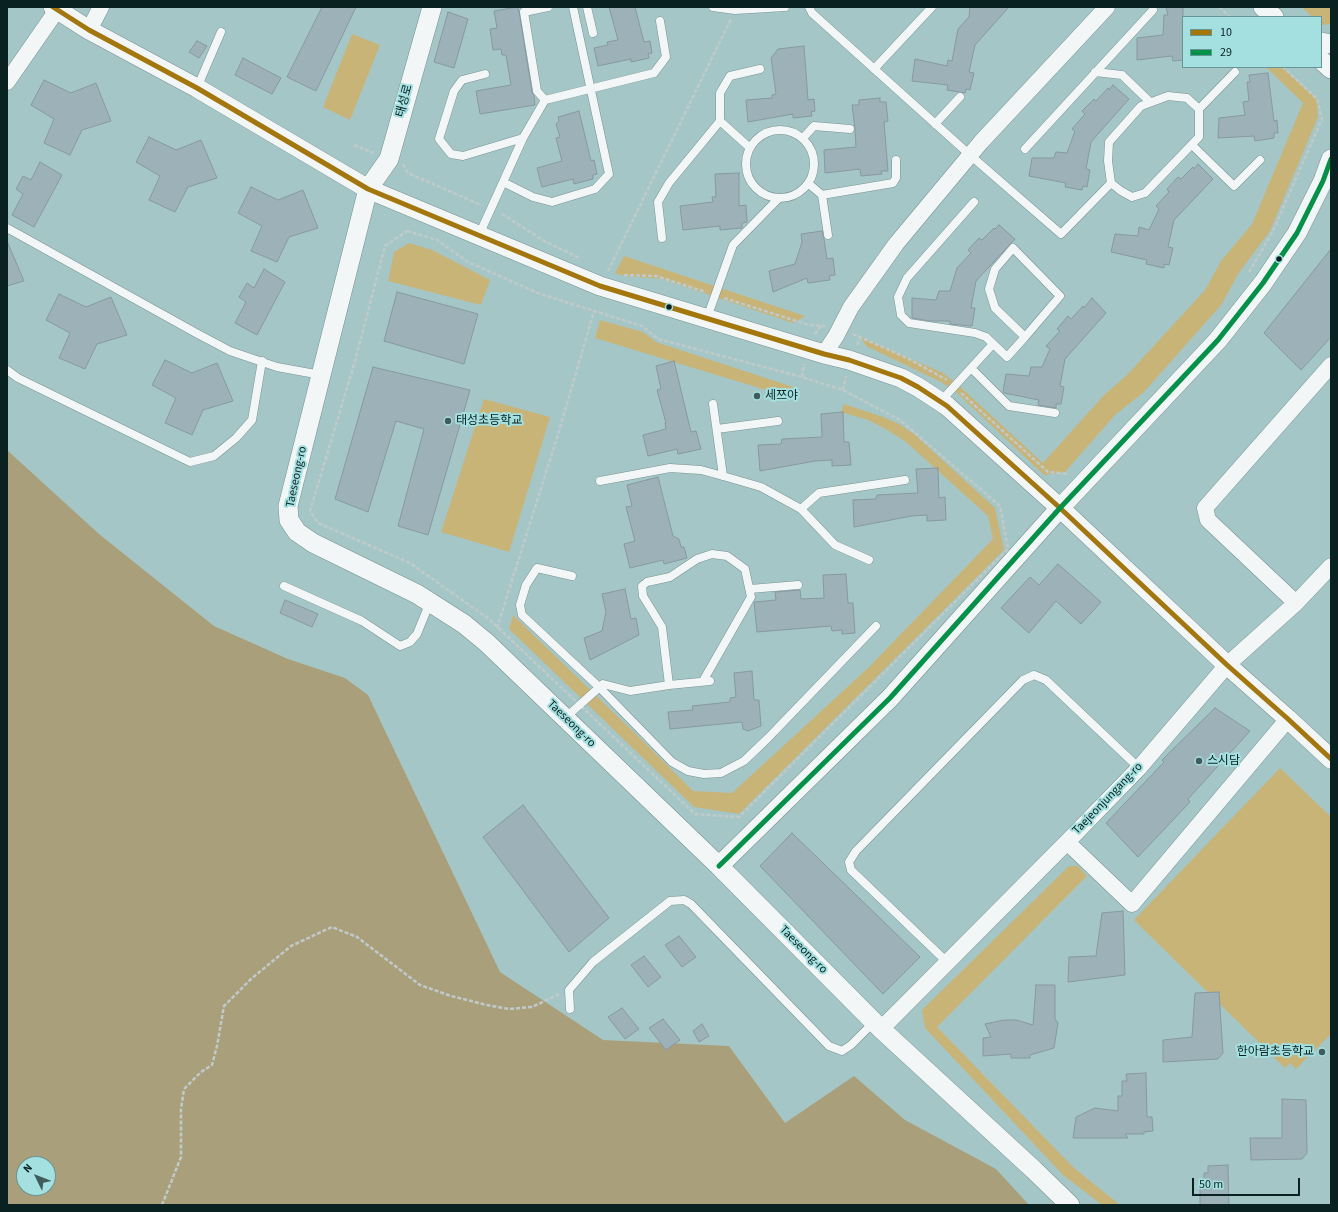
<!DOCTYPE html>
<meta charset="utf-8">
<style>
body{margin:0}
#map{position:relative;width:1338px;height:1212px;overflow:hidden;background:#a5c6c6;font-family:"Source Sans 3",sans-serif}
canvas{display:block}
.frame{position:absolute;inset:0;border:8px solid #092121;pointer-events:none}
.legend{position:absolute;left:1182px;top:16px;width:140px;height:52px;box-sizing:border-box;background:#a5e0e0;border:1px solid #679494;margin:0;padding:5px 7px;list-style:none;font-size:12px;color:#092121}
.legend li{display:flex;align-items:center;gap:8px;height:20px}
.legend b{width:20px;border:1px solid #679494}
.north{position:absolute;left:16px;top:1156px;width:40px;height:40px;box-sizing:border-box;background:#a5e0e0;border:1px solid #679494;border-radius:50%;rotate:313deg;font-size:11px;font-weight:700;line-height:16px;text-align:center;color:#092121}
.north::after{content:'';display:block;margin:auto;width:14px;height:18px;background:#405b5b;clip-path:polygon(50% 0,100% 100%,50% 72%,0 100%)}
.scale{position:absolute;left:1192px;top:1178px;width:108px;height:18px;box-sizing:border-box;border:2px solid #092121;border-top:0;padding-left:5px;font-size:12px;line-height:14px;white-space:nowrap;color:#092121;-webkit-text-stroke:3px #a5e0e0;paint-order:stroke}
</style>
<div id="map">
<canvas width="1338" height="1212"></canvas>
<div class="frame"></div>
<ul class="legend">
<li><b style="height:5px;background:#a4770c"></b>10</li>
<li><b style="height:5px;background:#01924a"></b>29</li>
</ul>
<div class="north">N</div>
<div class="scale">50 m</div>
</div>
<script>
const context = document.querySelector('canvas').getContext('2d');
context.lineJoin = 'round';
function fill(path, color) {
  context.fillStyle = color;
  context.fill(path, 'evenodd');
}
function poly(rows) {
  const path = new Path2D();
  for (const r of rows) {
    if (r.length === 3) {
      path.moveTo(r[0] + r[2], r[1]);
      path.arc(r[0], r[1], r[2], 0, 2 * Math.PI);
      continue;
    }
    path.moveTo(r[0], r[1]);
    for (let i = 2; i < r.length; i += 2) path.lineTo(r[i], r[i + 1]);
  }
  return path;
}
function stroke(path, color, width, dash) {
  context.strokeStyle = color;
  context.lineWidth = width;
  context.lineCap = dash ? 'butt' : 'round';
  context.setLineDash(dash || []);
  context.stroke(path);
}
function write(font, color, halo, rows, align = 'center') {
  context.font = font + ' "Source Sans 3","Noto Sans KR",sans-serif';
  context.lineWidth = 4;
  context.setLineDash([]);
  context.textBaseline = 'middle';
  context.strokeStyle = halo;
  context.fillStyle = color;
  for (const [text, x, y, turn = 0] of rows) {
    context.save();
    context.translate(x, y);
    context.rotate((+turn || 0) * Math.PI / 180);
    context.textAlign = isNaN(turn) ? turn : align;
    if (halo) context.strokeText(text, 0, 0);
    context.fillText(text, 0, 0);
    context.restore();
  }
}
const green = poly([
 [1302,7,1331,7,1331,24,1321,25,1321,17,1312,17],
 [352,34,380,45,350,120,323,107],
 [1266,67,1282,67,1317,99,1318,117,1270,231,1238,274,1222,304,1144,392,1115,415,1065,472,1044,475,956,392,941,382,866,346,861,337,943,373,957,384,1043,463,1104,395,1127,375,1205,290,1221,261,1252,224,1303,103],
 [409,243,432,250,490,280,481,305,388,281,394,252],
 [624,256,805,316,793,323,662,279,624,276,615,273],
 [600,320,643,332,656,342,793,387,789,397,595,338],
 [484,399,550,417,509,552,441,532],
 [844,404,883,417,899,424,914,434,995,508,1004,550,739,814,694,807,509,629,513,615,643,741,693,791,732,793,868,668,993,539,988,516,906,442,889,431,868,420,841,412],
 [1280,768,1331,817,1331,1034,1296,1069,1290,1063,1285,1068,1134,920],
 [1069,866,1078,866,1087,876,937,1027,1074,1168,1120,1205,1102,1205,1063,1175,925,1028,922,1010]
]);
const forest = poly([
 [7,450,99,534,214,626,288,659,345,678,368,695,500,972,603,1040,729,1046,785,1123,854,1076,905,1120,996,1169,1029,1205,7,1205],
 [24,1164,48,1164,48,1188,24,1188]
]);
const building = poly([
 [322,7,356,7,316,91,287,77,322,7],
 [517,7,519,11,532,92,534,96,535,105,480,114,476,91,511,85,506,55,502,55,501,49,493,50,490,29,497,28,494,11,517,7],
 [609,7,635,7,644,42,650,41,652,53,648,54,649,58,631,62,631,59,598,66,594,48,608,45,607,42,618,40,609,7],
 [970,7,1009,7,975,45,969,72,974,73,970,90,966,89,965,93,947,90,948,85,912,81,915,59,947,66,948,60,952,61,958,29,969,17,970,7],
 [1166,7,1183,7,1183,60,1173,61,1172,56,1137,60,1137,38,1163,35,1164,15,1168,15,1166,7],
 [448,12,468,19,454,68,434,62,448,12],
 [197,41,207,46,199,58,189,52,197,41],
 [804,46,808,100,814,99,815,111,811,112,812,116,793,118,793,114,748,122,746,100,772,98,772,95,776,94,771,58,778,49,804,46],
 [243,58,281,78,272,94,235,75,243,58],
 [1268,73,1274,121,1277,120,1278,133,1274,133,1274,138,1255,141,1254,136,1218,138,1219,118,1245,115,1243,102,1249,101,1247,82,1250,82,1249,75,1268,73],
 [44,80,71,93,96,83,111,121,82,130,70,155,44,143,54,119,31,105,44,80],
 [1113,85,1129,99,1091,142,1086,169,1090,170,1087,187,1083,186,1082,190,1065,187,1066,183,1029,176,1032,158,1054,158,1056,152,1067,153,1075,131,1072,129,1085,114,1082,111,1094,99,1096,101,1108,88,1109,90,1113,85],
 [880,98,880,102,886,102,888,121,884,122,888,171,881,171,882,174,861,176,860,169,825,173,824,150,856,147,855,129,852,105,859,105,859,100,880,98],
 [579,111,591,161,594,160,597,174,593,175,593,179,574,184,573,179,542,187,537,168,562,161,556,138,560,137,556,124,559,121,558,117,579,111],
 [149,137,176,150,201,140,217,178,188,187,175,212,149,200,160,176,136,162,149,137],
 [40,162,62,175,34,227,12,215,23,194,16,189,23,176,31,180,40,162],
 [1198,164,1213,179,1174,220,1168,247,1173,248,1169,265,1164,264,1164,268,1146,264,1147,260,1111,252,1115,234,1138,236,1139,227,1149,230,1159,209,1156,206,1169,192,1167,189,1178,177,1181,179,1193,167,1194,169,1198,164],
 [739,173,739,206,746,205,747,222,742,223,742,228,720,230,720,226,683,230,680,206,713,202,712,197,716,197,715,174,739,173],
 [251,187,278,200,303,190,318,228,289,237,277,262,251,251,262,226,238,213,251,187],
 [999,225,1015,239,976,281,971,308,975,308,972,326,950,324,950,321,930,321,912,318,912,298,936,300,939,291,950,291,957,268,971,253,968,250,979,238,982,240,994,228,995,229,999,225],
 [822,231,824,239,827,259,833,258,835,275,829,276,830,280,808,283,807,278,773,292,769,271,795,264,802,242,801,234,822,231],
 [7,241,24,281,7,286,7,241],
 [1331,249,1331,337,1301,370,1264,333,1331,249],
 [264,269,285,282,257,335,235,323,246,302,239,297,247,283,254,288,264,269],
 [397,292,478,314,464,364,384,341,397,292],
 [59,294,86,307,111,297,127,335,97,344,85,369,59,358,70,333,46,320,59,294],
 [1092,298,1106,313,1065,359,1060,386,1064,387,1061,404,1056,404,1056,408,1038,405,1039,400,1004,393,1003,392,1006,374,1029,376,1031,367,1042,367,1050,349,1046,346,1060,331,1057,329,1068,316,1071,319,1083,306,1084,308,1092,298],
 [165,360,192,373,217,363,233,401,203,410,192,435,165,423,176,398,152,385,165,360],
 [674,361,691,432,696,431,701,449,678,454,677,449,648,456,643,435,666,429,665,423,666,423,657,390,661,389,656,366,674,361],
 [373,367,470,390,428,535,398,526,424,429,396,421,368,512,335,499,373,367],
 [843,412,844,442,849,442,851,465,832,466,832,460,815,461,760,471,758,445,781,444,782,439,822,437,821,414,843,412],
 [938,468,939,498,945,497,946,520,927,521,927,515,912,516,854,527,853,500,876,499,877,495,918,493,916,469,938,468],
 [658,477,673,536,679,539,681,547,684,547,687,558,664,564,663,560,630,568,624,544,635,541,626,507,632,506,627,485,658,477],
 [1058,564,1101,602,1081,624,1056,601,1029,633,1001,608,1030,577,1039,585,1058,564],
 [846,574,848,603,853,603,855,633,842,634,842,630,832,631,831,626,757,632,754,602,776,600,775,592,800,590,801,599,824,598,823,575,846,574],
 [625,589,631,619,636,618,639,635,590,660,584,638,602,631,606,612,602,594,625,589],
 [285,600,318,614,312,627,280,613,285,600],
 [752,671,754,700,759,700,761,726,748,731,743,729,742,722,670,729,668,712,693,710,692,706,730,702,730,698,736,697,734,673,752,671],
 [1215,708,1250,731,1188,799,1190,802,1138,857,1106,823,1164,762,1162,760,1215,708],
 [523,805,609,918,569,952,483,837,523,805],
 [792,833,920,957,883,994,760,866,792,833],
 [1123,911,1125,975,1068,982,1069,957,1096,956,1102,913,1123,911],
 [679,936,696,957,682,967,665,945,679,936],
 [644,956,661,977,648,987,631,965,644,956],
 [1036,985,1055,985,1055,1019,1058,1023,1054,1048,1030,1055,1030,1058,1011,1058,1011,1054,983,1056,983,1038,991,1037,985,1024,1004,1020,1016,1020,1033,1025,1036,985],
 [1219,992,1223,1053,1218,1059,1163,1062,1163,1040,1192,1037,1195,993,1219,992],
 [622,1008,639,1029,625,1039,608,1017,622,1008],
 [663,1019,680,1040,666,1050,649,1028,663,1019],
 [702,1024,709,1036,699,1042,693,1031,702,1024],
 [1146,1073,1147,1117,1152,1117,1153,1131,1144,1132,1144,1134,1125,1134,1128,1138,1073,1138,1076,1117,1095,1108,1118,1111,1118,1096,1122,1096,1122,1081,1127,1081,1126,1074,1146,1073],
 [1282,1099,1306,1100,1307,1153,1302,1159,1251,1160,1250,1138,1282,1138,1282,1099],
 [1228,1165,1229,1205,1200,1205,1200,1188,1204,1188,1204,1173,1208,1173,1208,1166,1228,1165]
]);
const path = poly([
 [1219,7,1230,17],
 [354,145,374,153],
 [403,164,408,173,481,205],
 [502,214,544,241,580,258],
 [407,231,437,240,468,262,540,294,642,326,658,339,802,377,843,390,900,420,1000,506,1008,549,739,817,695,814,489,619,410,563,318,523,310,511,355,361,385,246,407,231],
 [608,271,731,19],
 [1249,272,1273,231,1322,119,1317,99,1283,67],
 [624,275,656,276,706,292],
 [724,298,809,325,825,326],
 [815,334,821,326],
 [853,334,907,358,947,380],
 [857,345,861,337],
 [802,377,804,364],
 [843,390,846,376],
 [961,393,1048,472,1069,474],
 [497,628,559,431,594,311],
 [162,1205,181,1157,181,1109,184,1089,201,1072,212,1065,217,1046,224,1006,251,979,291,946,332,927,357,937,420,985,451,996,487,1005,509,1009,532,1007,559,994]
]);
const service = poly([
 [548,7,524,12,537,91,545,100,654,73,666,57,660,21],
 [587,7,593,33],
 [713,7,735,10,785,7],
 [809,7,812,13,970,155,1061,234,1111,183],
 [874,69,932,7],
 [1095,72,1122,75,1150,102],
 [485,74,462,80,454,91,439,139,451,154,463,156,523,138],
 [197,88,221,32],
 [1199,109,1187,98,1168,96,1141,106,1109,142,1108,161,1111,183,1121,191,1132,197,1145,193,1199,137,1199,109,1235,72],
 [935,124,960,97],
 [780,164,34],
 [803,138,814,126,850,129],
 [1192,145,1234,186,1260,160],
 [750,148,720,121,720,93,730,76,760,69],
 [1025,149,1153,10],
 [503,182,533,197,552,202,595,189,609,174,573,7],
 [809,184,822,195,828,235],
 [822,195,893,183,896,178,896,160],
 [974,202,907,278,898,297,901,315,909,323,975,333,986,337,1007,357,1025,337,1060,296,1013,248,995,269,989,289,995,308,1025,337],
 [7,228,196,333,230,351,277,367,321,375],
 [479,235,523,138,545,100],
 [662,238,658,202,669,183,720,121],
 [707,318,733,245,778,199],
 [971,368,1009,406,1055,413],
 [7,370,18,378,190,462,214,456,236,438,252,420,262,361],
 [940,402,993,344],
 [713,404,723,476],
 [717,429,778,421],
 [600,481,670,468,701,470,723,476,761,487,801,509,835,545,869,560],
 [801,509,819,493,905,480],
 [572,576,537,568,526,585,520,605,522,615,599,687,672,762,688,771,704,774,721,773,744,761,768,738,876,626],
 [284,586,362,621,400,646,410,642,417,634,430,602],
 [750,589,798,585],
 [669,685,662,627,643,596,642,586,647,582,670,577,697,559,712,554,727,556,745,569,751,597,703,681],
 [565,718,603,684,630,691,669,685,710,681],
 [947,962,851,870,849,862,856,851,1023,680,1034,675,1046,680,1139,768],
 [570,1009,569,990,593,962,670,901,684,900,691,904,829,1046,842,1051,851,1045,874,1022]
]);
const minor = poly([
 [89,30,101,7],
 [7,82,57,10],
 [824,354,836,336,851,307,896,244,981,142,1107,7],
 [1296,603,1208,520,1205,508,1331,365],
 [1067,842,1132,904,1288,719],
 [881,1029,1067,842,1139,768,1227,665,1296,603,1331,566]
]);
const tertiary = poly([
 [53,7,89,30,197,88,368,189,600,286,824,354,849,360,901,378,918,387,947,406,1060,508,1227,665,1288,719,1331,759],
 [432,7,389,159,368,189,288,506,289,520,297,532,313,543,417,594,464,624,487,643,719,866,881,1029,1034,1170,1070,1205],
 [1263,7,1274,17],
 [1321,42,1331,44],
 [1321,60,1331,69],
 [719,866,890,698,1060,508,1218,340,1263,283,1297,233,1323,181,1331,159]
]);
const bus1 = poly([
 [53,7,89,30,197,88,368,189,600,286,824,354,849,360,901,378,918,387,947,406,1060,508,1227,665,1288,719,1331,759]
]);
const bus2 = poly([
 [719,866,890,698,1060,508,1218,340,1263,283,1297,233,1323,181,1331,159]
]);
const markers = [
 [1279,259,3.5,"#092121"],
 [669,307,3.5,"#092121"],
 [757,396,4,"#405b5b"],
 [448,421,4,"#405b5b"],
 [1199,761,4,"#405b5b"],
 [1322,1052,4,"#405b5b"]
];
const streetNames = [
 ["태성로",405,101,-75],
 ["Taeseong-ro",297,477,-78],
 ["Taeseong-ro",571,724,44],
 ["Taejeonjungang-ro",1108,799,-46],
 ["Taeseong-ro",803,950,45]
];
const poiNames = [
 ["세쯔야",765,396],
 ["태성초등학교",456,421],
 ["스시담",1207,761],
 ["한아람초등학교",1314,1052,"right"]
];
fill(green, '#c9b478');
fill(forest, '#a9a07b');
fill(building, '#9db1b8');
stroke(building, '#86999f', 1);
stroke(service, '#789292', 9);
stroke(minor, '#789292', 17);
stroke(tertiary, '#789292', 20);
stroke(path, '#c0caca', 2.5, [4, 2]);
stroke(service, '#f2f6f6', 8);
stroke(minor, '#f2f6f6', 16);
stroke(tertiary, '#f2f6f6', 19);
stroke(bus1, '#a4770c', 5);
stroke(bus2, '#01924a', 5);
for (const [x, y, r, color] of markers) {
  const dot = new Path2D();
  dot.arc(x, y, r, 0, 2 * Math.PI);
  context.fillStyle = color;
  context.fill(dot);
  stroke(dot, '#a5e0e0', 1.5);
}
write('12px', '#092121', '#a5e0e0', streetNames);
write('12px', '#092121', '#a5e0e0', poiNames, 'left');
</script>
